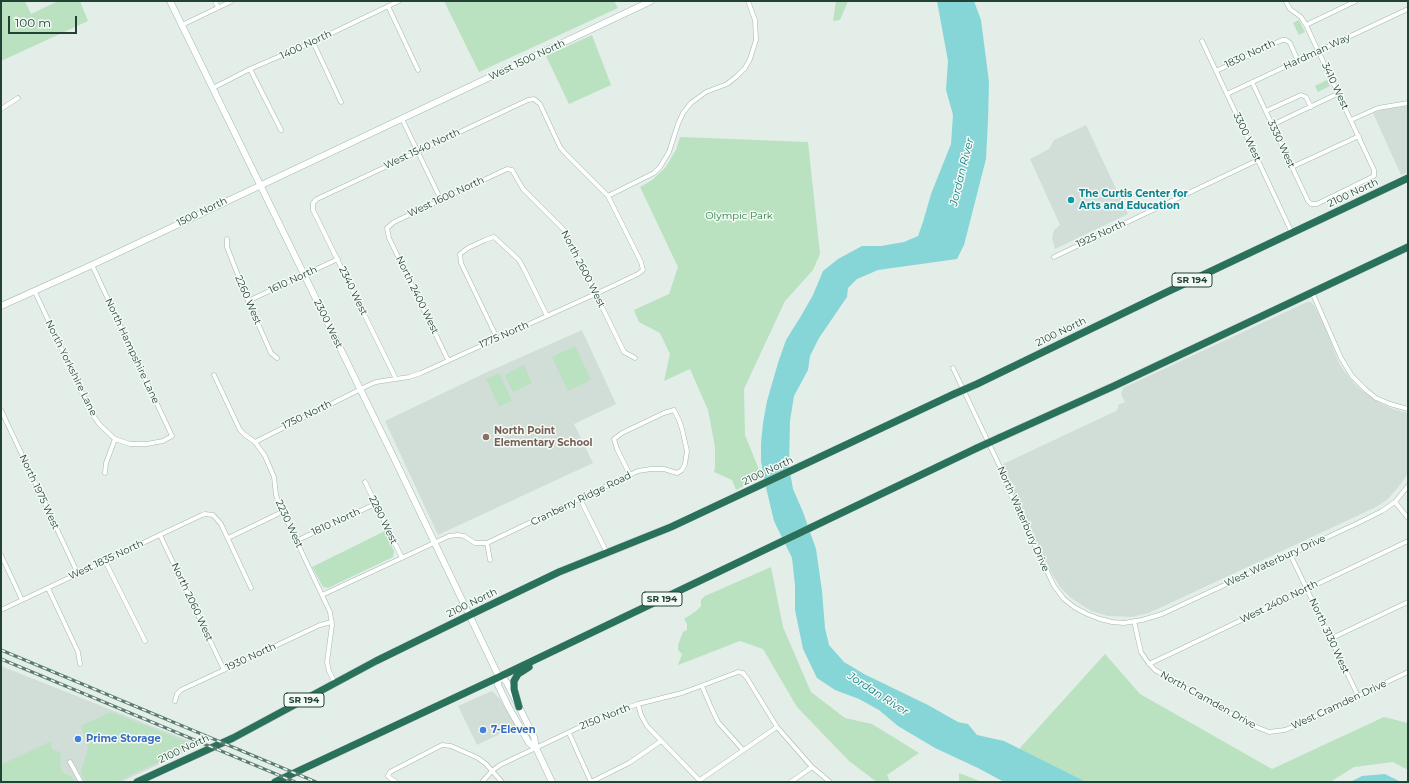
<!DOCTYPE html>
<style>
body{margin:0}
#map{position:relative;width:1409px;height:783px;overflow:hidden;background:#e3eee8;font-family:Montserrat,sans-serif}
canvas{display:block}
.frame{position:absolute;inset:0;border:2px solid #214235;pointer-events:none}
.scale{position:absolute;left:8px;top:16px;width:69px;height:18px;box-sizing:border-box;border:2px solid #214235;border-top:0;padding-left:5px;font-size:12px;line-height:14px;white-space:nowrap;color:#214235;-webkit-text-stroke:3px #f4faf6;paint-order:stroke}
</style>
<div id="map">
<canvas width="1409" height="783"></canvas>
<div class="frame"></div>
<div class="scale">100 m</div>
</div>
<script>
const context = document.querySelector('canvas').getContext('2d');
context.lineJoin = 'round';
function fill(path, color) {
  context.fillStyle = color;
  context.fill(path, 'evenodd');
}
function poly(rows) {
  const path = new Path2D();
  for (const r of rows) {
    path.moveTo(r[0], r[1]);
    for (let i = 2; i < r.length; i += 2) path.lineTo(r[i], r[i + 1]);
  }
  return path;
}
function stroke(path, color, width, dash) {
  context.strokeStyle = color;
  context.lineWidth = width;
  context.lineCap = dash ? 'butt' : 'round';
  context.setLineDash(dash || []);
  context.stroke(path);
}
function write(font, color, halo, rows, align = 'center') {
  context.font = font + ' Montserrat,sans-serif';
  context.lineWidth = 3;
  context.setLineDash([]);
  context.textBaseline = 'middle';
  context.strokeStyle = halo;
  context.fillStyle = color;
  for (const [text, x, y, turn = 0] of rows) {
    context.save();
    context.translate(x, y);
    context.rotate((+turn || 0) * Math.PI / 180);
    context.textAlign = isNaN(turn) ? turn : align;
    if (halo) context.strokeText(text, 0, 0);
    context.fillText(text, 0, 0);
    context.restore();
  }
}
const built = poly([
 [1408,106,1408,173,1401,175,1373,113,1384,109],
 [1086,125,1128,214,1055,249,1052,238,1054,230,1060,225,1030,159,1049,149,1054,140],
 [1307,302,1311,302,1314,305,1326,329,1339,363,1345,372,1355,384,1365,393,1378,402,1393,409,1408,413,1408,473,1400,485,1387,500,1374,508,1149,613,1131,617,1108,616,1091,611,1071,598,1060,587,1051,572,1014,494,1003,464,1116,411,1118,408,1118,405,1125,402,1121,394,1123,388],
 [582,330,616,404,574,424,593,463,438,535,385,421,483,374],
 [1,666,200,745,121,782,1,782],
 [492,691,500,699,516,726,477,745,458,706]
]);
const green = poly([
 [1,1,25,1,31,14,58,1,80,1,88,21,1,61],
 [444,1,614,1,618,8,479,72],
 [836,1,848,1,840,20,833,21],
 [1299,20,1305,32,1299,35,1293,23],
 [592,35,611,85,569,104,546,56],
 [1327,80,1330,86,1318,92,1315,86],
 [680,137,808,142,820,254,813,270,785,301,744,389,745,435,762,477,736,490,732,480,714,472,715,468,715,447,708,410,690,369,664,381,670,354,660,333,639,322,634,310,669,294,678,267,640,187,652,180,665,168,676,150],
 [575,346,591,380,568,391,552,357],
 [524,365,532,383,513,392,505,376,506,374],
 [499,373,512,401,499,406,486,379],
 [385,531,394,551,393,557,328,588,323,587,312,567],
 [771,567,783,627,811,692,845,718,872,724,919,753,887,775,890,782,877,782,849,761,797,707,763,649,740,641,678,665,682,654,678,650,678,645,683,632,687,630,687,624,684,619,696,611,701,606,701,600,705,596],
 [1105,654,1140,694,1272,769,1384,717,1408,723,1408,770,1393,762,1354,767,1330,782,1023,782,1020,748],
 [111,712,195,745,116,782,85,782,81,771,88,748,81,726],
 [51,741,52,749,56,751,61,752,60,764,61,770,63,773,71,776,76,782,1,782,1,765],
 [959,773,982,782,959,782]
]);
const water = poly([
 [937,1,974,1,981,20,989,82,988,121,986,159,964,245,957,259,878,270,857,279,848,288,847,297,819,338,810,356,808,370,794,396,790,421,789,466,793,489,803,512,816,549,822,591,825,628,829,645,844,662,864,674,928,705,958,722,968,724,977,735,1004,741,1086,782,1004,782,978,768,935,748,898,726,879,710,859,699,835,690,817,678,803,649,795,610,795,585,792,558,774,521,764,479,761,461,761,443,763,423,767,401,778,363,786,340,801,316,813,295,823,271,838,259,862,246,881,246,904,242,918,236,923,222,931,194,951,144,953,115,946,90,948,61],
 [1385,774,1401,782,1350,782,1362,776]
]);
const street = poly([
 [215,1,218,7],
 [388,6,418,70],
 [182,25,232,1],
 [1306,25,1356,1],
 [1202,41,1292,233],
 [313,42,341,102],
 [250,69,281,130],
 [1216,71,1282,40,1286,40,1290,43,1298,61],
 [1252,82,1308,201,1311,204,1317,204,1374,176,1374,170,1306,25,1301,17,1290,9,1286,2],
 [213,88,250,69,313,42,399,1],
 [1227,94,1408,9],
 [1,109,18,98],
 [1266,111,1301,95,1306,97,1311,107],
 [402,119,441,200],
 [1351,120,1378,108,1408,103],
 [1272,125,1339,93],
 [1292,167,1359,136],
 [608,196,654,173,660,167,669,152,678,124,683,113,691,103,706,92,727,84,736,77,745,68,750,59,756,40,755,20,748,1],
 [227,239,227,247,248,301,271,353,277,358],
 [1054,257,1258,160],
 [35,292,92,414,100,425,115,439,130,444,147,444,163,441,172,436,92,265],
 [1312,292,1341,358,1352,376,1366,390,1376,398,1390,404,1408,409],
 [248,301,338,259],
 [497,338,461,263,460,254,468,248,485,240,494,237,519,260,525,271,547,316],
 [448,360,389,238,387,228,394,222,507,169,512,170,523,189,565,231,624,352,635,358],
 [953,368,1001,469,1008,489,1054,586,1064,599,1074,607,1087,614,1100,619,1112,622,1124,623,1142,620,1162,614,1358,523,1382,511,1395,502,1408,486],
 [214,375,240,430,245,435,255,442,265,456,274,477,276,495,279,504,330,612,332,625,327,662,329,671,335,683],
 [1,410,78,574],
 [255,442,367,386,376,382,409,377,421,373,602,291,638,274,643,270,641,262,608,196,565,153,560,147,540,104,534,99,528,100,317,199,313,203,313,210,396,379],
 [105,473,106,463,115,439],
 [365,482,402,558],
 [580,499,607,553],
 [1395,502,1408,518],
 [160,535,224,670],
 [228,538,282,512],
 [296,541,375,504],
 [487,543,490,560],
 [1290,554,1358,696],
 [1,555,22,600],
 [105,561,145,641],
 [48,588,78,652,80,664],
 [322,595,449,536,458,535,464,536,475,543,487,543,638,471,651,469,664,469,677,473,682,470,685,464,687,451,682,429,679,420,674,410,664,413,622,433,614,439,617,449,630,475],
 [1,610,202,515,205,514,213,515,221,524,251,588],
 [1134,621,1141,652,1147,661,1155,670,1249,724,1269,732,1285,730,1295,726,1408,672],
 [1330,639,1408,602],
 [1149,664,1408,541],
 [702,686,710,705,718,722,743,750],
 [175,701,177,694,181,690,320,625,332,622],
 [638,704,641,715,647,726,701,782],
 [569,733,591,782],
 [70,762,81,782],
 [700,780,777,727],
 [396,782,390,778,388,776,390,772,442,745,451,746,478,758,486,764,502,782],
 [482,782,492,771,500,765,605,715,638,704,682,693,738,672,743,673,747,678,777,727,812,767,830,782],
 [591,782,629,763,661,741],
 [791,782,812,767]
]);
const secondary = poly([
 [170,1,394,458,499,677,504,679,507,683,534,737,536,748,552,782],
 [1,306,92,265,651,1],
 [499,677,498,685,508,706,529,743,536,748]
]);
const highway = poly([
 [977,384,1167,292,1408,178],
 [999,438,1114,386,1408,247],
 [519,707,514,689,514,681,518,674,529,667],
 [137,782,233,738,376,661,480,610,559,572,671,527,954,394],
 [275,782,499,677,977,448]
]);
const rail = poly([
 [1,650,316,782],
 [1,659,295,782]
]);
const highwayBridge = poly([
 [954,394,977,384],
 [977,448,999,438]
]);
const markers = [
 [1071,200,4,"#0f9aa8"],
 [486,437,4,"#8d6e63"],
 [483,730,4,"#3f7fe0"],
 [78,739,4,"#3f7fe0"]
];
const shields = [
 [1192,280,40],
 [662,599,40],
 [304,700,40]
];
const shieldNames = [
 ["SR 194",1192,280],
 ["SR 194",662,599],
 ["SR 194",304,700]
];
const streetNames = [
 ["1400 North",306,45,-25],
 ["Hardman Way",1317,52,-25],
 ["1830 North",1250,54,-25],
 ["West 1500 North",527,60,-25],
 ["3410 West",1335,86,65],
 ["3300 West",1247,137,65],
 ["3330 West",1281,144,65],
 ["West 1540 North",422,149,-25],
 ["2100 North",1353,193,-25],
 ["West 1600 North",446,197,-25],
 ["1500 North",202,212,-26],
 ["1925 North",1101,234,-25],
 ["North 2600 West",583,269,63],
 ["1610 North",293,280,-25],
 ["2340 West",353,291,64],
 ["North 2400 West",417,295,64],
 ["2260 West",248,300,67],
 ["2300 West",328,324,64],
 ["2100 North",1061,332,-26],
 ["1775 North",504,335,-24],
 ["North Hampshire Lane",132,351,65],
 ["North Yorkshire Lane",71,368,64],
 ["1750 North",307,415,-26],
 ["2100 North",768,471,-25],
 ["North 1975 West",39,492,65],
 ["Cranberry Ridge Road",581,499,-26],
 ["North Waterbury Drive",1023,519,66],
 ["2280 West",383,520,64],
 ["1810 North",336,522,-25],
 ["2230 West",289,524,65],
 ["West 1835 North",106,560,-25],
 ["West Waterbury Drive",1275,561,-25],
 ["North 2060 West",192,602,65],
 ["West 2400 North",1279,602,-26],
 ["2100 North",472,603,-26],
 ["North 3130 West",1329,636,65],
 ["1930 North",251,657,-25],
 ["North Cramden Drive",1208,700,29],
 ["West Cramden Drive",1339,705,-25],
 ["2150 North",605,717,-22],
 ["2100 North",184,749,-25]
];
const cultureNames = [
 ["The Curtis Center for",1079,194],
 ["Arts and Education",1079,206]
];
const parkNames = [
 ["Olympic Park",739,216]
];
const educationNames = [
 ["North Point",494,431],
 ["Elementary School",494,443]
];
const shopNames = [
 ["7-Eleven",491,730],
 ["Prime Storage",86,739]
];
const waterNames = [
 ["Jordan River",962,172,-76],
 ["Jordan River",878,694,33]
];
fill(built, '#d1ded7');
fill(green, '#bae1c0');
fill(water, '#86d6d8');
stroke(street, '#a5b7af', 5);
stroke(secondary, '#a0bbaf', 7);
stroke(highway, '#c1cac6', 8);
stroke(street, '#fff', 4);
stroke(secondary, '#fff', 6);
stroke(highway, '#29715a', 7);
stroke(rail, '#5b7d70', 3);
stroke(rail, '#f4faf6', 1.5, [4.5]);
stroke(highwayBridge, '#c1cac6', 8, []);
stroke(highwayBridge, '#29715a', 7);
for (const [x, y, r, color] of markers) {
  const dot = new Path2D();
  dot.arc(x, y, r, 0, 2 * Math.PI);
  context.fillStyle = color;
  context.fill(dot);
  stroke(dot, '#f4faf6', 1.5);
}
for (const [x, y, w] of shields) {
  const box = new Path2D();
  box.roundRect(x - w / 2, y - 7, w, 14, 3);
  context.fillStyle = '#f4faf6';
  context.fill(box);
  stroke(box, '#214235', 1);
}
write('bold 9px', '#214235', null, shieldNames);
write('10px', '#214235', '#f4faf6', streetNames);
write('bold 10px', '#0d838f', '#f4faf6', cultureNames, 'left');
write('10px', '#267d3d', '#f4faf6', parkNames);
write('bold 10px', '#785e54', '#f4faf6', educationNames, 'left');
write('bold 10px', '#366cbe', '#f4faf6', shopNames, 'left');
write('italic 11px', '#147f84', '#f4faf6', waterNames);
</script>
